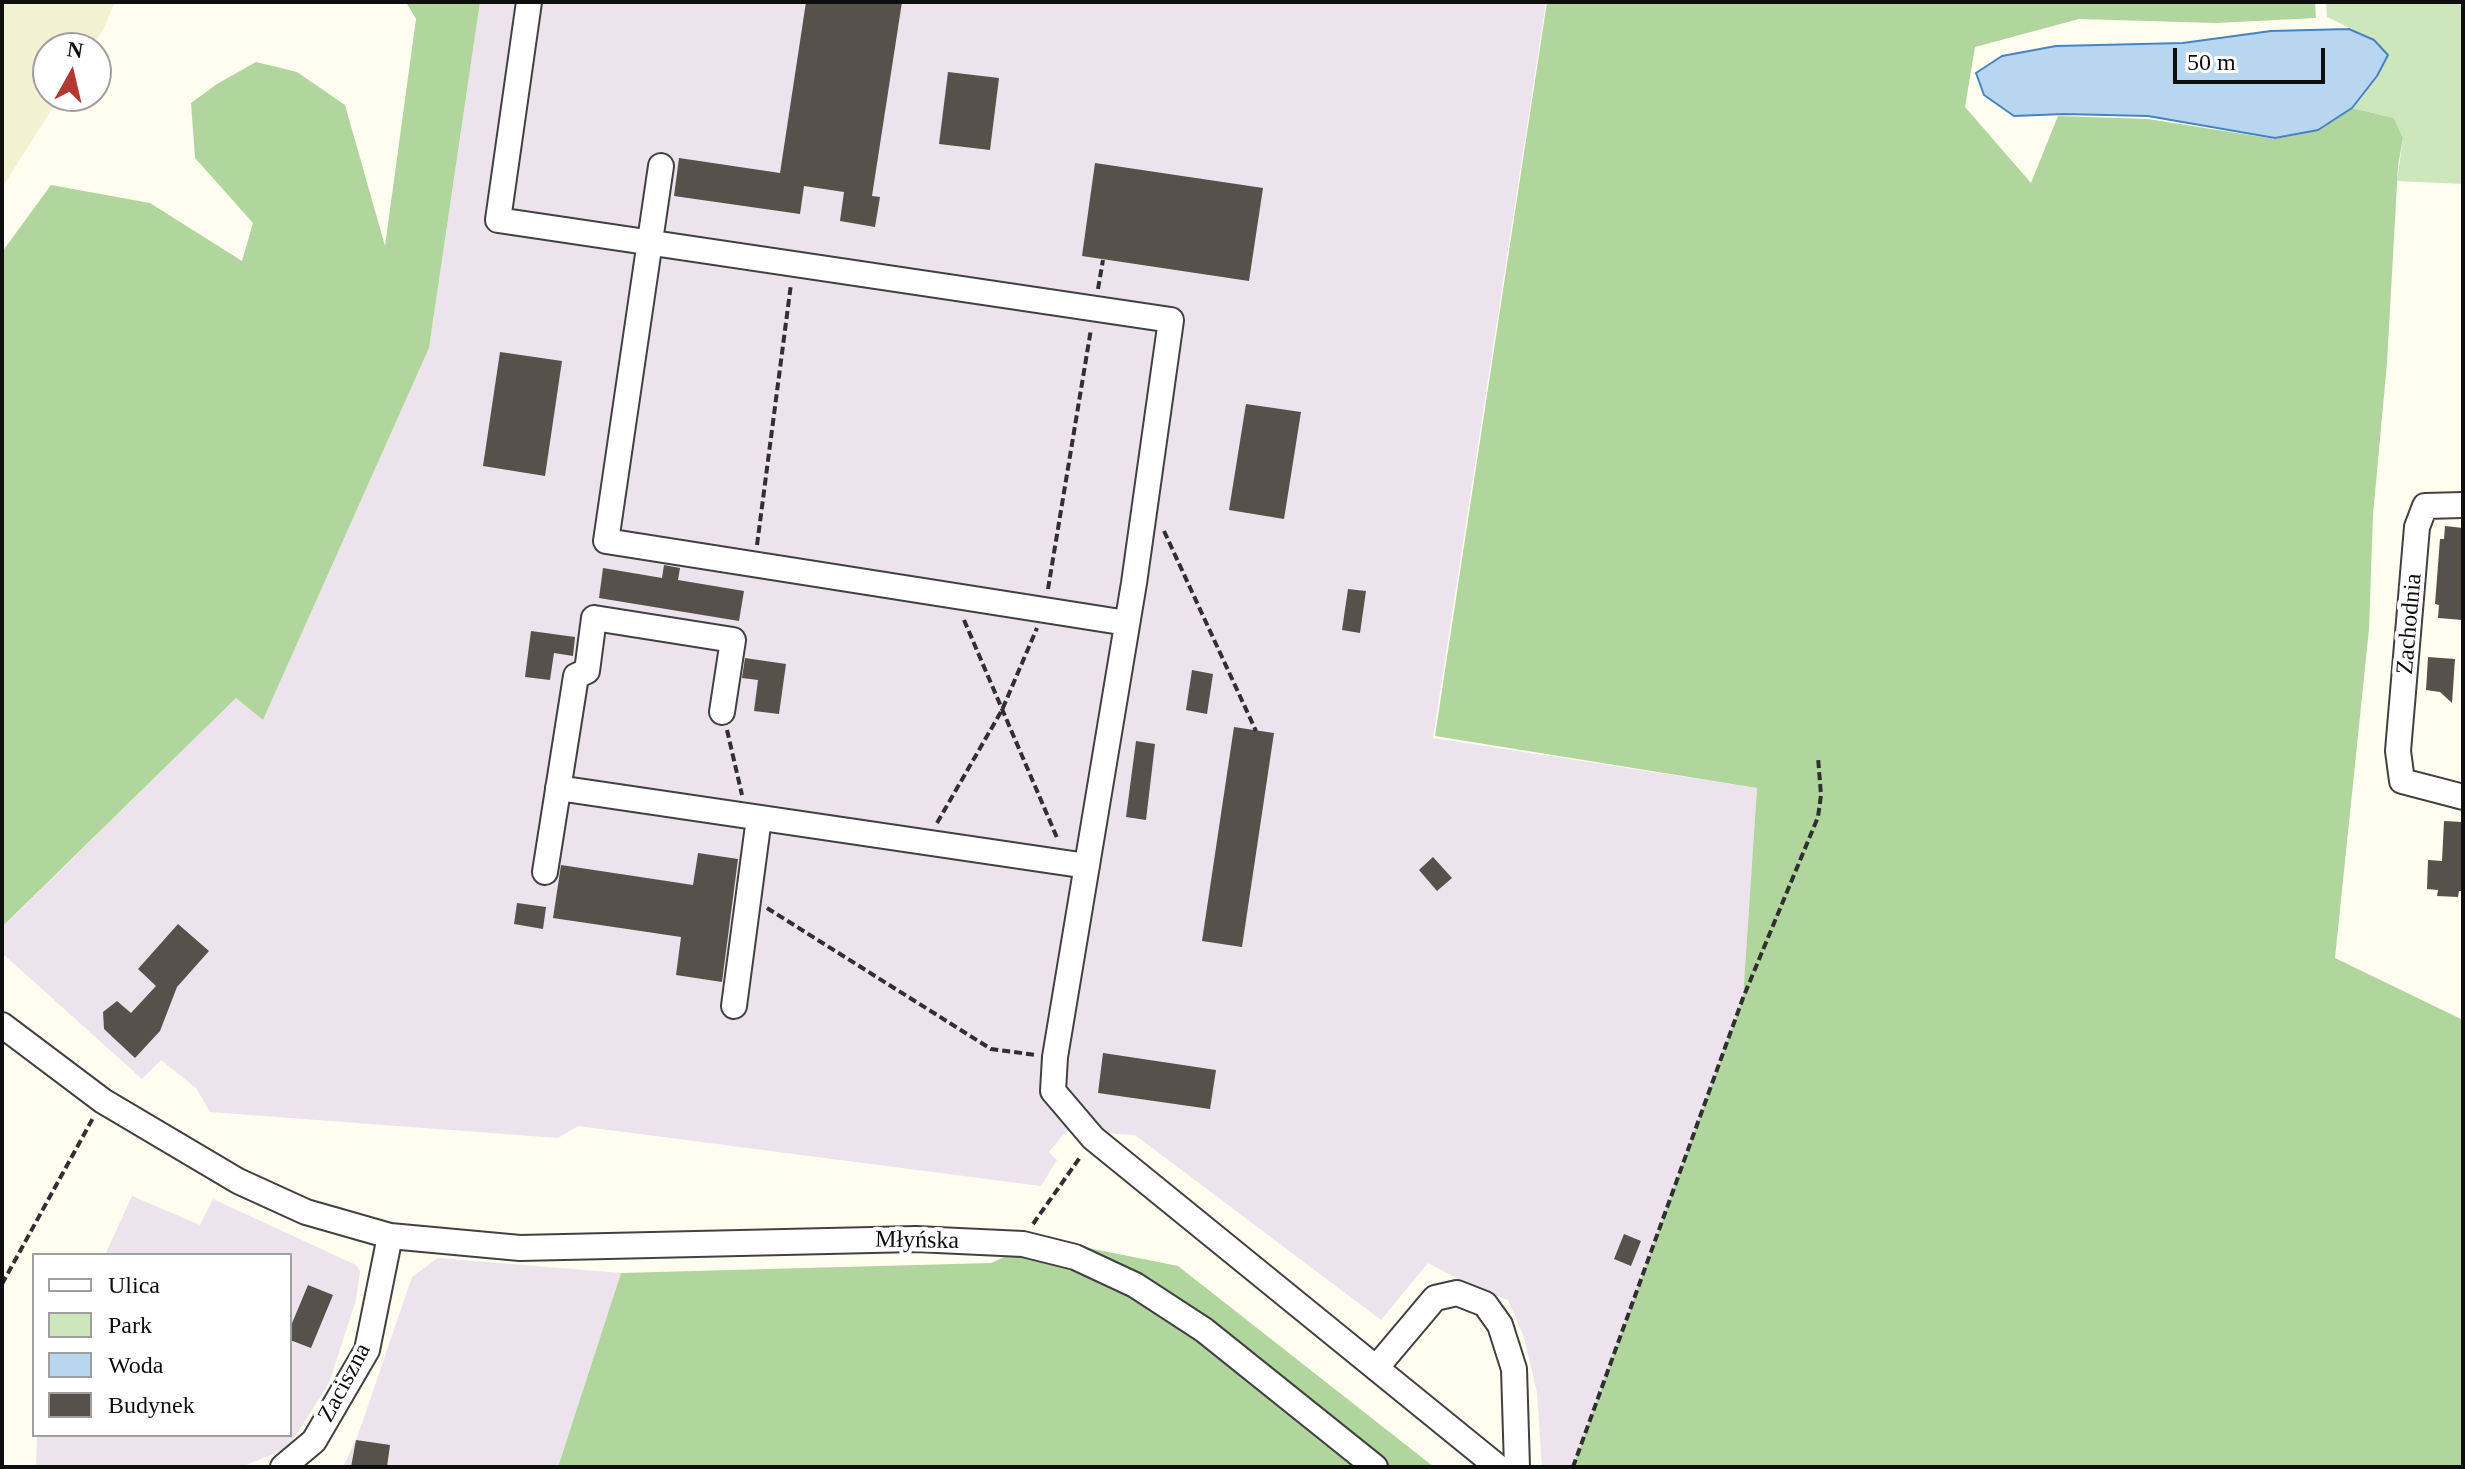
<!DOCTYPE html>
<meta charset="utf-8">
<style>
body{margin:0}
#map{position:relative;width:2465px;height:1469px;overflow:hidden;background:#fefdf0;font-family:Georgia,serif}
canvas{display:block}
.frame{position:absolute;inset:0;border:4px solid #0e0e0e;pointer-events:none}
.legend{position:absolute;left:32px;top:1253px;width:260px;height:184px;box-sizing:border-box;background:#fff;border:2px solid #9f9f9f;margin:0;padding:10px 14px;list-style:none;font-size:24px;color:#0e0e0e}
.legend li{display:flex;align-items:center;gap:16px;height:40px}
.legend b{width:40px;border:2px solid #9f9f9f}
.north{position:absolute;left:32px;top:32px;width:80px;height:80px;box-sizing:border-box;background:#fff;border:2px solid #9f9f9f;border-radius:50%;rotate:8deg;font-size:22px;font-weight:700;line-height:32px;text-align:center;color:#0e0e0e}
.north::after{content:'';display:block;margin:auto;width:28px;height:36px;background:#b43831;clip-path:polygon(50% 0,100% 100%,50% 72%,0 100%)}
.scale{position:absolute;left:2173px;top:48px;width:152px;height:36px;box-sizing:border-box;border:4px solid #0e0e0e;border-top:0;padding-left:10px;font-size:24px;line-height:28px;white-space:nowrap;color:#0e0e0e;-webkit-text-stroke:6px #fff;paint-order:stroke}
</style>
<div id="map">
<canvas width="2465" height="1469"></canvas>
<div class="frame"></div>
<ul class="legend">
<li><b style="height:10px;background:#fff"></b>Ulica</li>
<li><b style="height:22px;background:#cee6bc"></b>Park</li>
<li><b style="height:22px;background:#b9d6f1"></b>Woda</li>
<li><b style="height:22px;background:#56514b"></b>Budynek</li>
</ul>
<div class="north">N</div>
<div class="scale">50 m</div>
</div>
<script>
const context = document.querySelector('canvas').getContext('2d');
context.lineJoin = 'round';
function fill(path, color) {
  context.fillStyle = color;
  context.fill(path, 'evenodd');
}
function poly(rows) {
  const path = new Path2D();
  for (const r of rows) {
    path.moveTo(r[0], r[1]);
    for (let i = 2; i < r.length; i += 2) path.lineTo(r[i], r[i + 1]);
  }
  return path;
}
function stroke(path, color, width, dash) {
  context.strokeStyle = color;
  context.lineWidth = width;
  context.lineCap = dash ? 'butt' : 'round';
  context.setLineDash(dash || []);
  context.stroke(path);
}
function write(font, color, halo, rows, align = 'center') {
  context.font = font + ' Georgia,serif';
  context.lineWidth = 8;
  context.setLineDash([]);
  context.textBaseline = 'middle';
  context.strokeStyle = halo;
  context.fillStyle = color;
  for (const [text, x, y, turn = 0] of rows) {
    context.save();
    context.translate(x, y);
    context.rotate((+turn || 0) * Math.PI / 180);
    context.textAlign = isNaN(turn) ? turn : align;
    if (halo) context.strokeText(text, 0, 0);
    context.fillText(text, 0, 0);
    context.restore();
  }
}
const industrial = poly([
 [480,2,1546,2,1433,738,1757,788,1743,998,1573,1467,1542,1467,1537,1393,1524,1337,1508,1300,1472,1286,1428,1263,1381,1320,1135,1135,1066,1131,1049,1152,1057,1160,1041,1186,578,1126,558,1138,210,1112,196,1088,161,1060,142,1079,2,953,2,928,236,698,263,720,429,348],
 [132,1196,200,1225,213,1199,356,1265,360,1271,356,1300,329,1383,288,1448,241,1467,36,1467,37,1435,290,1435,290,1255,105,1255],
 [438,1258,621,1273,558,1467,343,1467,358,1435,412,1277]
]);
const farmland = poly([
 [2,2,115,2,104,28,91,48,48,48,48,96,60,96,2,188]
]);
const green = poly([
 [2326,2,2463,2,2463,184,2397,181,2403,138,2394,118,2352,108,2377,76,2388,54,2375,40,2327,17]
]);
const forest = poly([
 [406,2,480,2,429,348,263,720,236,698,2,927,2,252,51,185,150,203,242,261,253,223,195,158,191,103,217,84,256,62,297,72,345,105,385,246,416,19],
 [1547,2,2315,2,2316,18,2216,23,2079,19,1975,47,1965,107,2031,183,2058,116,2148,119,2275,139,2319,130,2352,108,2394,118,2403,138,2398,166,2387,363,2373,515,2369,629,2335,958,2463,1020,2463,1467,1573,1467,1743,998,1757,788,1435,736],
 [1044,1239,1178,1266,1434,1467,558,1467,621,1273,991,1263]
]);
const water = poly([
 [2349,29,2374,40,2388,55,2377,76,2352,108,2318,130,2275,138,2148,116,2064,114,2014,116,1984,95,1976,73,2002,56,2056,46,2183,43,2271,31,2349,29]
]);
const building = poly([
 [806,2,902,2,872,196,880,197,875,227,840,221,844,192,804,186,800,214,674,196,679,158,780,173],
 [948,72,999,78,990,150,939,144],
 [1095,163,1263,188,1249,281,1082,256],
 [500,352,562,361,545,476,483,466],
 [1246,404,1301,412,1284,519,1229,510],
 [2445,526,2463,528,2463,620,2438,618,2439,605,2435,604,2440,539,2444,539],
 [664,565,680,568,678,580,744,591,739,621,599,598,603,568,662,578],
 [1348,589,1366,591,1360,633,1342,630],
 [531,631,575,637,573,656,554,653,550,680,525,677],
 [2428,657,2455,659,2452,703,2440,692,2426,690],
 [745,658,786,664,779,714,754,711,758,680,742,678],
 [1192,670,1213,674,1207,714,1186,710],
 [1234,727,1274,733,1242,947,1202,941],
 [1136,741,1155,744,1146,820,1126,817],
 [2444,821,2463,822,2463,891,2459,891,2458,897,2437,896,2438,890,2427,889,2428,860,2442,861],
 [698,853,738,859,722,982,676,975,681,937,553,918,561,865,693,885],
 [1433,857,1452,878,1437,891,1419,870],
 [517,903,546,907,543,929,514,924],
 [178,924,209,951,177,987,160,1031,135,1058,104,1029,103,1012,117,1001,131,1013,156,986,138,969],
 [1103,1053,1216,1070,1210,1109,1098,1093],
 [1624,1234,1641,1241,1631,1266,1614,1259],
 [308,1285,333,1295,311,1348,290,1340,290,1328],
 [356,1440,390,1445,387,1467,351,1467]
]);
const path = poly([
 [1098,289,1103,260],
 [1164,531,1256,731],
 [757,545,791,284],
 [1048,589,1091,329],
 [964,620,1058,840],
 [727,730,742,795],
 [937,823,1002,710,1037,628],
 [767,908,991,1049,1036,1055],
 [1033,1224,1081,1156],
 [2,1284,93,1118],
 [1573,1467,1743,998,1818,817,1821,795,1818,757]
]);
const minor = poly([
 [529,2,498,220,1171,320,1134,583,1055,1057,1053,1091,1093,1138,1498,1467],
 [661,166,606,541,1127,623],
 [2463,505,2425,506,2417,527,2398,751,2402,781,2463,797],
 [558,788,1087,866],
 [545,872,576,676,587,671,594,618,733,640,722,712],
 [734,1006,759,818],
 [2,1025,103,1101,238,1181,306,1212,390,1236,520,1248,916,1239,1023,1244,1075,1257,1135,1285,1204,1330,1375,1467],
 [1376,1368,1435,1298,1457,1293,1485,1304,1500,1325,1514,1369,1517,1467],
 [283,1467,314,1441,367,1350,390,1236]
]);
const streetNames = [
 ["Zachodnia",2410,624,-85],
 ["Młyńska",917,1241,1],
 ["Zaciszna",345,1383,-62]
];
fill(industrial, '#ece3ec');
fill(farmland, '#f2f2d2');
fill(green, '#cee6bc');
fill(forest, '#b0d69d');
fill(water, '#b9d6f1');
stroke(water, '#4584c3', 2);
fill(building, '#56514b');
stroke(minor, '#414141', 28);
stroke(path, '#303030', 4, [8, 4]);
stroke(minor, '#fff', 24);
write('24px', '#0e0e0e', '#fff', streetNames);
</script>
